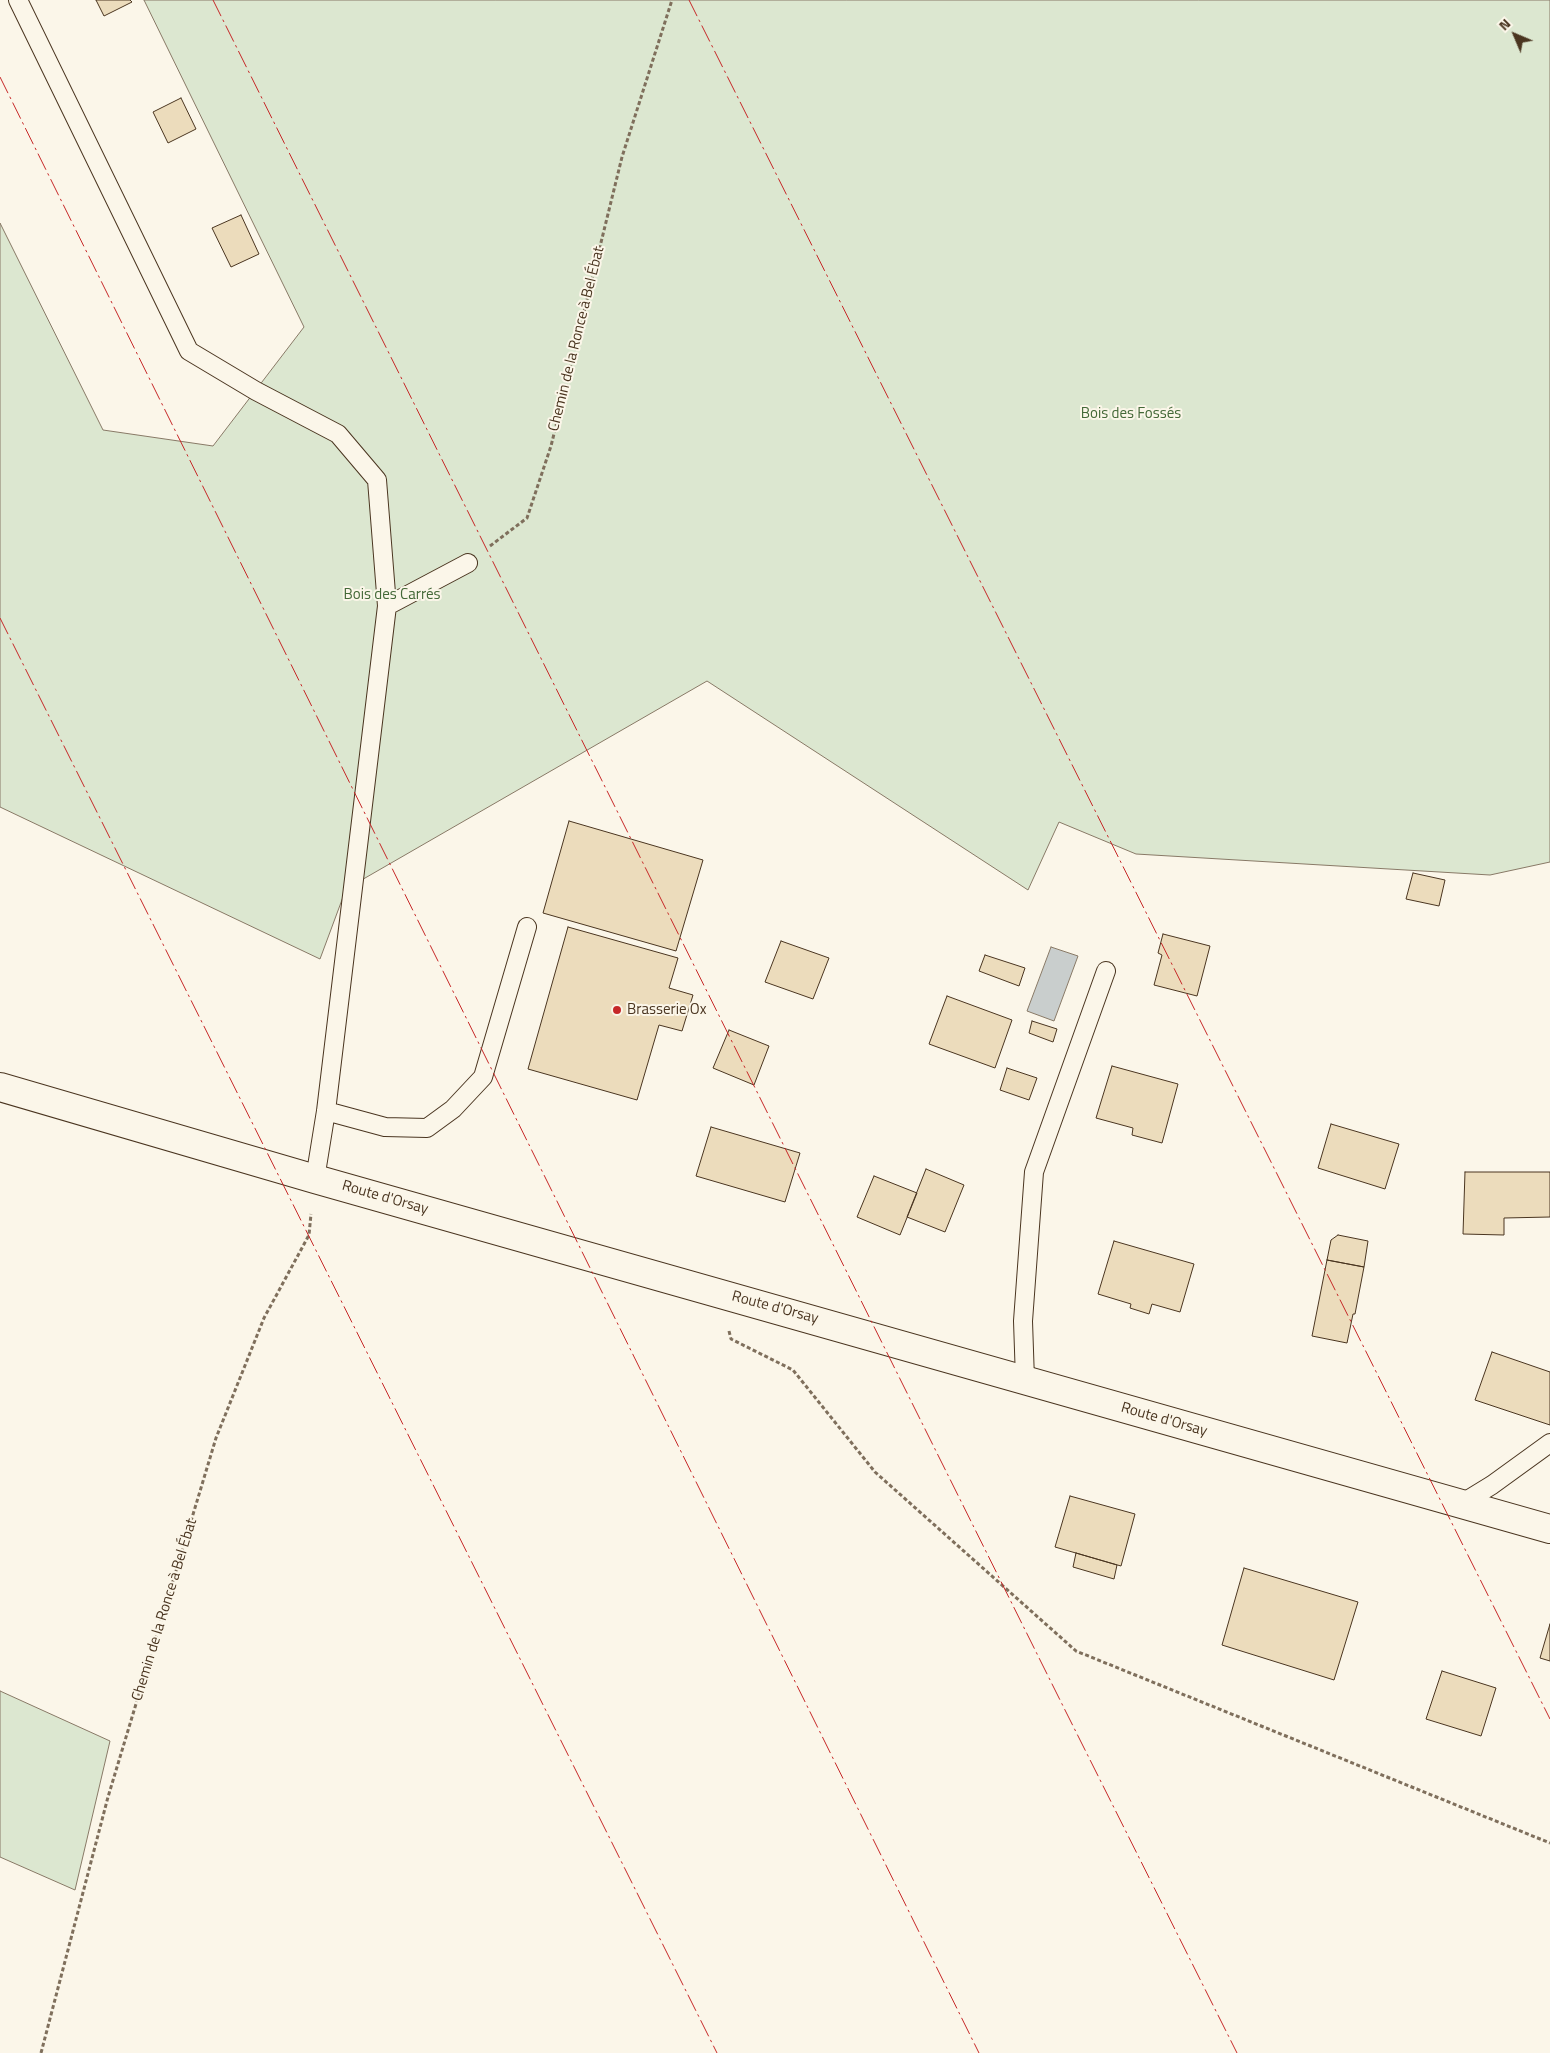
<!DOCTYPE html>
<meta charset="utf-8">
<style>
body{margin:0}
#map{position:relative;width:1550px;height:2053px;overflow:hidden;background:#fbf6e9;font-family:"Titillium Web",sans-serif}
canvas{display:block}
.north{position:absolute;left:1490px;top:10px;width:50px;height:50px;-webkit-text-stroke:4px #fbf6e9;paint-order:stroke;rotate:315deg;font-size:14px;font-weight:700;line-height:20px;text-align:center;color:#4a3520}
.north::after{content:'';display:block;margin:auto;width:18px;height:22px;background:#4a3520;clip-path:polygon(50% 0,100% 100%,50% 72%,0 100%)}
</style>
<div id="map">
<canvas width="1550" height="2053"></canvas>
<div class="north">N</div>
</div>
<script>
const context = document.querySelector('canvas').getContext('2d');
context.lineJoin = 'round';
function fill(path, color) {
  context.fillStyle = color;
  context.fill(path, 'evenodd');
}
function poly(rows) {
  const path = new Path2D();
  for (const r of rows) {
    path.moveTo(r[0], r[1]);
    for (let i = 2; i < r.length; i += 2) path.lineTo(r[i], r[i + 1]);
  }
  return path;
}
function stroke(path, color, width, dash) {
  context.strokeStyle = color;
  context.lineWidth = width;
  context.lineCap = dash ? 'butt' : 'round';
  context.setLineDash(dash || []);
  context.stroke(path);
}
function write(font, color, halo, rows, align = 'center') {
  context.font = font + ' "Titillium Web",sans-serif';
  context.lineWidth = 4;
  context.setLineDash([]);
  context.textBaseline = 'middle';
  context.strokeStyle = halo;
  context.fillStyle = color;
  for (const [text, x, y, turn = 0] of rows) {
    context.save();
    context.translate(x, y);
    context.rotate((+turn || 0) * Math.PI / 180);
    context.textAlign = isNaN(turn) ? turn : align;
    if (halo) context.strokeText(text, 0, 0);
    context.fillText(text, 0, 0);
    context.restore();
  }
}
const green = poly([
 [144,0,1550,0,1550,862,1490,875,1136,854,1059,822,1028,890,707,681,346,889,320,959,0,807,0,223,103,430,213,446,304,327,144,0],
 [0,1691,110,1741,75,1890,0,1857,0,1691]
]);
const water = poly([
 [1051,947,1078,956,1054,1021,1027,1011,1051,947]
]);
const building = poly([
 [96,0,130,0,132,2,104,16,96,0],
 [181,98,196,129,168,143,153,112,181,98],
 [241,215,259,254,231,267,212,228,241,215],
 [569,821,703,860,676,951,543,913,569,821],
 [1413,873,1445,880,1439,906,1406,899,1413,873],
 [568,927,678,958,669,988,693,995,682,1031,659,1025,637,1100,528,1069,568,927],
 [1163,934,1210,946,1197,996,1154,985,1162,955,1158,953,1163,934],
 [781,941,829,958,813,999,765,982,781,941],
 [985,955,1025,968,1019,986,979,971,985,955],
 [947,996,1012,1020,995,1068,929,1044,947,996],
 [1032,1021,1057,1029,1053,1042,1029,1033,1032,1021],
 [729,1030,769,1046,754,1085,713,1068,729,1030],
 [1112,1066,1178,1084,1162,1143,1132,1135,1133,1128,1096,1118,1112,1066],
 [1007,1068,1037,1078,1029,1100,1000,1090,1007,1068],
 [1331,1124,1399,1144,1385,1189,1318,1168,1331,1124],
 [711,1127,800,1153,785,1202,696,1176,711,1127],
 [926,1169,964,1185,945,1232,907,1217,926,1169],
 [1465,1172,1550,1172,1550,1217,1504,1218,1504,1235,1463,1234,1465,1172],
 [874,1176,917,1193,900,1235,857,1217,874,1176],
 [1338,1235,1368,1241,1364,1267,1327,1260,1331,1240,1338,1235],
 [1114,1241,1194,1264,1180,1312,1152,1304,1149,1314,1130,1308,1131,1304,1098,1294,1114,1241],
 [1327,1260,1364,1267,1355,1314,1353,1314,1347,1343,1312,1336,1327,1260],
 [1492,1352,1550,1372,1550,1425,1475,1400,1492,1352],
 [1070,1496,1135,1514,1121,1566,1055,1547,1070,1496],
 [1076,1553,1117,1565,1114,1579,1073,1567,1076,1553],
 [1244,1568,1358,1602,1334,1680,1222,1645,1244,1568],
 [1550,1624,1550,1661,1540,1658,1550,1624],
 [1442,1671,1496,1688,1481,1736,1426,1719,1442,1671]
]);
const path = poly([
 [490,546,527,518,551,446,622,157,672,0],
 [729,1331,731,1339,793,1370,875,1472,1076,1651,1550,1843],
 [41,2053,108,1797,216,1438,264,1318,309,1235,311,1214]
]);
const lane = poly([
 [18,0,189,351,256,391,338,434,377,480,387,606,326,1111,315,1179],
 [387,606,468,563],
 [326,1111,385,1127,427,1128,453,1109,483,1077,527,927],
 [1025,1380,1023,1321,1034,1172,1106,971],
 [1461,1504,1492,1485,1550,1443]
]);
const secondary = poly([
 [0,1087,315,1179,1550,1529]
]);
const power = poly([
 [213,0,1061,1702,1237,2053],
 [689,0,1550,1719],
 [0,77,979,2053],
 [0,618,717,2053]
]);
const markers = [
 [617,1010,5,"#c62828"]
];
const streetNames = [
 ["Chemin de la Ronce à Bel Ébat",577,339,-76],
 ["Route d'Orsay",385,1198,16],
 ["Route d'Orsay",775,1308,15],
 ["Route d'Orsay",1164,1420,16],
 ["Chemin de la Ronce à Bel Ébat",165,1610,-73]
];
const parkNames = [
 ["Bois des Fossés",1131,414],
 ["Bois des Carrés",392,595]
];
const poiNames = [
 ["Brasserie Ox",627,1010]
];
fill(green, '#dce7d0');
stroke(green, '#887966', 1);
fill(water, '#c9cecd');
stroke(water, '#887966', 1);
fill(building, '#ecdcbc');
stroke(building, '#4a3520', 1);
stroke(lane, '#4a3520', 20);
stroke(secondary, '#4a3520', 30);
stroke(path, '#7f6f5c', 3, [4, 2.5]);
stroke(lane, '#fbf6e9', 18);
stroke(secondary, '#fbf6e9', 28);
stroke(power, '#c62828', 1, [18, 4, 2.5, 4]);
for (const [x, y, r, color] of markers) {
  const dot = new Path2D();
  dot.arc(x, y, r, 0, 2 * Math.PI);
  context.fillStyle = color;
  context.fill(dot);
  stroke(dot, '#fbf6e9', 2);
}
write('15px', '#4a3520', '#fbf6e9', streetNames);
write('15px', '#436837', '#fbf6e9', parkNames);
write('15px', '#4a3520', '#fbf6e9', poiNames, 'left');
</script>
